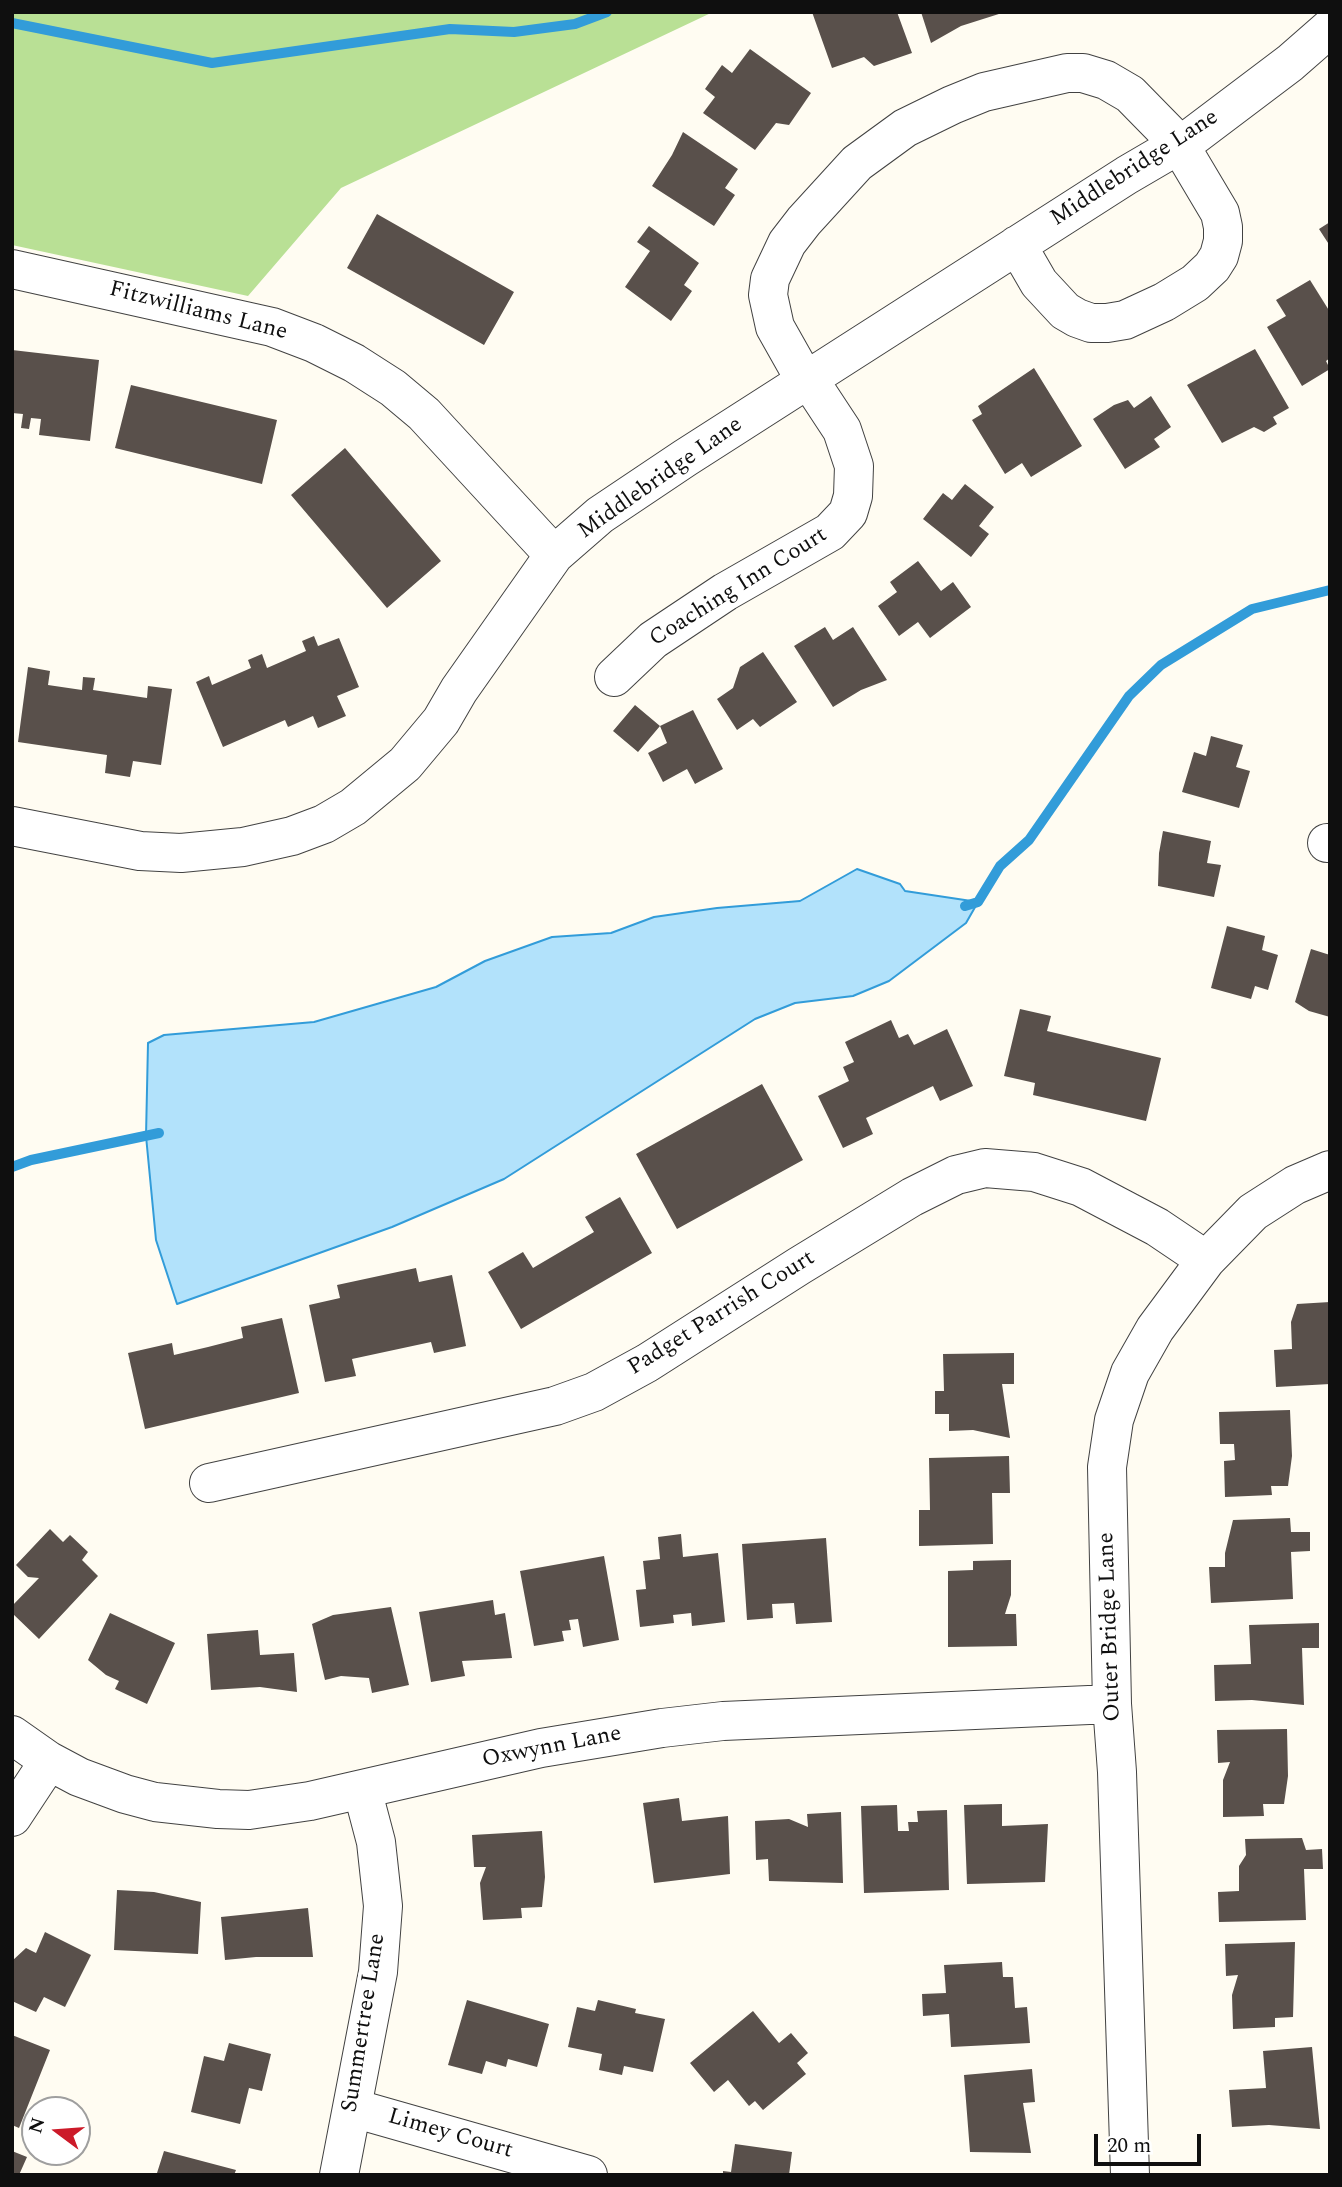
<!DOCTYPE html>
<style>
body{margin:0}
#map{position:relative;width:1342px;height:2187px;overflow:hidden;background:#fffcf2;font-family:Spectral,serif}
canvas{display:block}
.frame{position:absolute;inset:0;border:14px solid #0f0f0f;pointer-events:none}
.north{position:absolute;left:21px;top:2096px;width:70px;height:70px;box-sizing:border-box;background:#fff;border:2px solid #9f9f9f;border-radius:50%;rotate:286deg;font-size:19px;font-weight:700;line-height:28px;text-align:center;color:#0f0f0f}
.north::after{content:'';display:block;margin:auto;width:24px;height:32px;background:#cc1a29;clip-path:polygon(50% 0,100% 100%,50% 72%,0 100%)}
.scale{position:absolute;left:1094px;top:2134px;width:107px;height:32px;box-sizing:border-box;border:4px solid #0f0f0f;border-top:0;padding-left:9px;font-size:21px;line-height:24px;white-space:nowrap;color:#0f0f0f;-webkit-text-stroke:5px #fff;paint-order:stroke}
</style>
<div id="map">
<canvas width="1342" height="2187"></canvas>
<div class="frame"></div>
<div class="north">N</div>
<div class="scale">20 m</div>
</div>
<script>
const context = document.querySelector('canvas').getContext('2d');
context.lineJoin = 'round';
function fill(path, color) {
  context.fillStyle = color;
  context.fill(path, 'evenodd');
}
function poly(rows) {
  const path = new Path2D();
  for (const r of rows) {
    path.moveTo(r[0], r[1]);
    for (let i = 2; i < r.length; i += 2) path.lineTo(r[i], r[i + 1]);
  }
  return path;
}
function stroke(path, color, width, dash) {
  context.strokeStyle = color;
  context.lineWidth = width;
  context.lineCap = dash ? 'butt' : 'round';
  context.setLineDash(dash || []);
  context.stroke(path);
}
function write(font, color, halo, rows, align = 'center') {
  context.font = font + ' Spectral,serif';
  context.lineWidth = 7;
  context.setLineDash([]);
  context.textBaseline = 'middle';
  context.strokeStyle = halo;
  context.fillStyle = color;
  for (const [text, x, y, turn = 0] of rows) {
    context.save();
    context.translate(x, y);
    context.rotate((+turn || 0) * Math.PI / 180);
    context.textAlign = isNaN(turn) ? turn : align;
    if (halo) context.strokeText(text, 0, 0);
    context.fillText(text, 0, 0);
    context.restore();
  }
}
const forest = poly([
 [12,12,713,12,341,188,248,296,12,245]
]);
const water = poly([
 [857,869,900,884,905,891,978,902,966,923,889,981,853,996,795,1003,755,1019,504,1179,392,1227,177,1304,156,1240,146,1136,148,1043,164,1035,314,1022,436,987,485,961,552,937,611,933,654,917,717,908,800,901,857,869]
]);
const stream = poly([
 [12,23,212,63,450,29,514,32,575,24,607,12],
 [965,906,978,902,1000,866,1029,840,1129,696,1161,665,1252,609,1330,590],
 [12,1167,31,1160,159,1133]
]);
const building = poly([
 [812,12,897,12,912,53,874,66,864,57,832,68],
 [921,12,1002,12,1002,13,961,26,931,43],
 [750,49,811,93,789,125,776,123,755,150,703,113,715,97,705,89,722,65,732,73],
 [683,132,738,169,725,188,735,195,714,226,652,186,672,155],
 [377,214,514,292,484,345,347,268],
 [1330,222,1330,246,1319,229],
 [649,226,699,263,684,285,692,291,671,321,625,287,650,251,637,242],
 [1310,280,1330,312,1330,358,1326,361,1330,369,1302,386,1267,327,1286,316,1276,300],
 [1255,349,1289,408,1273,417,1277,424,1264,432,1254,427,1222,443,1187,385],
 [12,350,99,360,90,441,39,435,41,419,31,418,29,429,21,428,23,414,12,413],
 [1034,368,1082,446,1031,477,1022,463,1005,474,972,420,982,414,978,406],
 [131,385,277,420,262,484,115,448],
 [1151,396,1171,427,1154,439,1160,447,1125,469,1093,419,1114,405,1128,400,1134,408],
 [345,448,441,561,387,608,291,495],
 [965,484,994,507,979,526,989,534,971,557,923,519,943,493,952,500],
 [918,561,941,591,953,582,971,607,930,638,918,622,899,636,878,606,897,592,890,582],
 [825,627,833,640,853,627,887,680,861,690,833,707,794,646],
 [314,636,318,646,339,638,359,687,337,696,346,716,318,728,313,716,288,727,285,720,223,747,196,682,209,676,212,685,251,668,248,660,262,654,267,668,306,651,302,641],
 [763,652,797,702,760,727,753,719,737,730,717,699,733,688,740,667],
 [28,667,50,671,48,685,82,690,83,677,95,678,93,690,147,698,148,686,172,689,161,765,133,761,130,777,105,773,107,755,18,742],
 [635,705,660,726,693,710,723,769,695,784,687,769,663,782,648,753,667,743,660,726,638,752,613,731],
 [1211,736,1243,745,1236,767,1250,771,1239,808,1182,792,1194,752,1206,756],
 [1163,831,1211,841,1207,863,1221,865,1214,897,1158,886,1159,853],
 [1227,926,1265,936,1262,950,1278,955,1268,990,1255,986,1251,999,1211,988],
 [1311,949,1330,955,1330,1017,1309,1011,1295,1002],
 [1020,1009,1051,1016,1047,1031,1161,1058,1146,1121,1033,1095,1035,1083,1004,1076],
 [891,1020,899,1038,908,1034,914,1045,947,1029,973,1086,940,1101,933,1086,866,1118,873,1134,843,1148,818,1096,849,1081,843,1067,854,1062,845,1042],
 [762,1084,803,1160,677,1229,636,1154],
 [620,1197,652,1253,521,1329,488,1272,523,1252,533,1268,594,1232,585,1217],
 [416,1268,419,1282,452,1275,466,1346,434,1353,431,1342,352,1359,356,1376,325,1382,309,1305,340,1298,337,1285],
 [1330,1302,1330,1384,1276,1387,1274,1350,1292,1349,1291,1322,1297,1304],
 [282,1318,299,1393,145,1429,128,1353,172,1343,174,1355,208,1347,243,1338,241,1327],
 [1014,1353,1014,1384,1002,1384,1010,1438,973,1430,949,1431,949,1414,935,1414,935,1391,944,1391,943,1354],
 [1290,1410,1292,1456,1288,1486,1271,1486,1272,1495,1225,1497,1224,1461,1235,1460,1234,1444,1220,1444,1219,1412],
 [1009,1456,1010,1493,992,1493,993,1544,919,1546,919,1510,930,1510,929,1458],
 [1290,1518,1291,1532,1310,1532,1310,1551,1291,1552,1293,1599,1211,1603,1209,1567,1225,1567,1225,1553,1233,1520],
 [50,1529,63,1542,70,1535,88,1552,82,1560,98,1576,39,1639,12,1613,12,1606,39,1578,28,1577,16,1565],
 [681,1534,683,1557,718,1553,725,1622,692,1626,691,1613,673,1615,674,1623,640,1627,636,1590,646,1589,643,1561,660,1559,658,1537],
 [826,1538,832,1622,796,1624,794,1603,772,1604,773,1618,747,1620,742,1544],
 [604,1556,619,1640,583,1647,578,1619,569,1620,571,1630,562,1631,564,1641,534,1646,520,1571],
 [1011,1560,1011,1595,1005,1614,1016,1614,1017,1646,948,1647,948,1571,973,1570,973,1561],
 [493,1600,495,1615,505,1613,512,1658,462,1661,465,1676,431,1682,419,1612],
 [391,1607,409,1685,372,1693,369,1678,341,1676,325,1680,312,1624,333,1615],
 [110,1613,175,1643,147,1704,115,1689,119,1681,106,1675,88,1660],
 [1319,1623,1319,1648,1302,1648,1304,1705,1252,1700,1215,1701,1214,1665,1251,1664,1249,1625],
 [258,1630,260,1655,294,1653,297,1692,260,1687,211,1690,207,1634],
 [1287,1729,1288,1776,1284,1804,1263,1804,1264,1816,1223,1817,1223,1780,1230,1762,1218,1763,1217,1730],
 [679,1798,682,1821,728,1816,730,1874,654,1883,643,1803],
 [1002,1804,1002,1826,1048,1824,1045,1882,967,1884,964,1805],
 [897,1805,898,1831,909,1831,908,1822,918,1822,917,1811,947,1810,949,1890,864,1893,861,1806],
 [841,1812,843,1883,769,1881,768,1859,756,1860,755,1821,789,1819,808,1827,807,1814],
 [542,1831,545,1877,542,1907,521,1908,522,1918,483,1920,480,1883,486,1867,474,1867,472,1835],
 [1302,1838,1306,1850,1322,1849,1323,1869,1304,1869,1306,1920,1219,1922,1218,1892,1239,1891,1239,1866,1246,1855,1245,1839],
 [117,1890,154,1892,201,1902,198,1954,114,1950],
 [308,1908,313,1957,256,1957,225,1960,221,1917],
 [45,1932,91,1955,65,2007,44,1997,36,2012,12,2001,12,1961,26,1948,36,1953],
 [1295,1942,1293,2017,1275,2018,1275,2027,1233,2029,1232,1995,1238,1975,1226,1976,1225,1944],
 [1002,1962,1003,1977,1013,1977,1015,2008,1027,2007,1030,2043,951,2047,949,2014,923,2016,922,1994,946,1993,944,1965],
 [467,2000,549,2024,537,2067,508,2059,506,2067,486,2061,482,2074,448,2065],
 [598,2000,636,2009,635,2013,665,2019,653,2072,624,2066,622,2075,599,2070,602,2054,568,2047,577,2007,595,2011],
 [753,2011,779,2043,791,2033,808,2053,797,2063,806,2074,763,2110,755,2101,749,2106,728,2080,714,2092,690,2063],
 [12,2035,50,2050,19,2128,12,2125],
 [229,2043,271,2054,262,2091,249,2088,240,2124,191,2112,204,2056,224,2061],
 [1312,2047,1320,2129,1269,2125,1232,2127,1229,2090,1266,2088,1263,2051],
 [1032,2069,1035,2102,1023,2103,1031,2153,970,2152,964,2075],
 [735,2144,792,2152,789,2175,723,2175,723,2171,731,2172],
 [12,2151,27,2157,19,2175,12,2175],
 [164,2151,236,2170,234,2175,161,2175,157,2173]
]);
const minor = poly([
 [12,269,272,327,314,343,354,363,393,388,424,414,554,555],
 [614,677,653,640,725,592,830,532,848,513,853,496,854,466,842,430,817,392,806,382,775,327,768,295,770,279,787,243,804,221,857,163,905,128,952,105,984,92,1067,73,1083,73,1106,80,1130,94,1179,144,1220,213,1223,227,1223,241,1219,256,1212,267,1195,283,1164,302,1125,320,1107,323,1091,323,1077,318,1065,311,1039,283,1017,245],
 [12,826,140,851,181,853,243,847,292,836,324,824,353,807,405,764,441,721,459,690,554,555,600,515,685,458,1127,175,1192,137,1290,63,1330,28],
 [1327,843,1330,843],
 [209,1483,555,1406,594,1392,647,1363,799,1266,912,1197,956,1175,985,1168,1034,1172,1081,1187,1157,1227,1206,1260],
 [12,1735,49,1761,79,1777,125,1794,155,1802,218,1809,249,1810,310,1801,541,1748,662,1728,723,1721,1112,1704],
 [12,1817,49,1761],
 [353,2108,588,2175],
 [339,2175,378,1972,383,1906,376,1842,362,1789],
 [1130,2175,1117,1772,1112,1704,1107,1467,1114,1420,1130,1373,1155,1329,1206,1260,1253,1212,1295,1185,1330,1170]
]);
const streetNames = [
 ["Middlebridge Lane",1135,169,-33],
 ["Fitzwilliams Lane",198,312,14],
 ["Middlebridge Lane",661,479,-35],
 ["Coaching Inn Court",739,588,-32],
 ["Padget Parrish Court",722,1314,-32],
 ["Outer Bridge Lane",1111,1627,-92],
 ["Oxwynn Lane",552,1748,-11],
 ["Summertree Lane",365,2023,-81],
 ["Limey Court",450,2135,16]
];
fill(forest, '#b9e095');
fill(water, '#b2e2fb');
stroke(water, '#329cd9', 2);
stroke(stream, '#329cd9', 10);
fill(building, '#59504b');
stroke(minor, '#424242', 40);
stroke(minor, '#fff', 38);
write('23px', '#0f0f0f', '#fff', streetNames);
</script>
